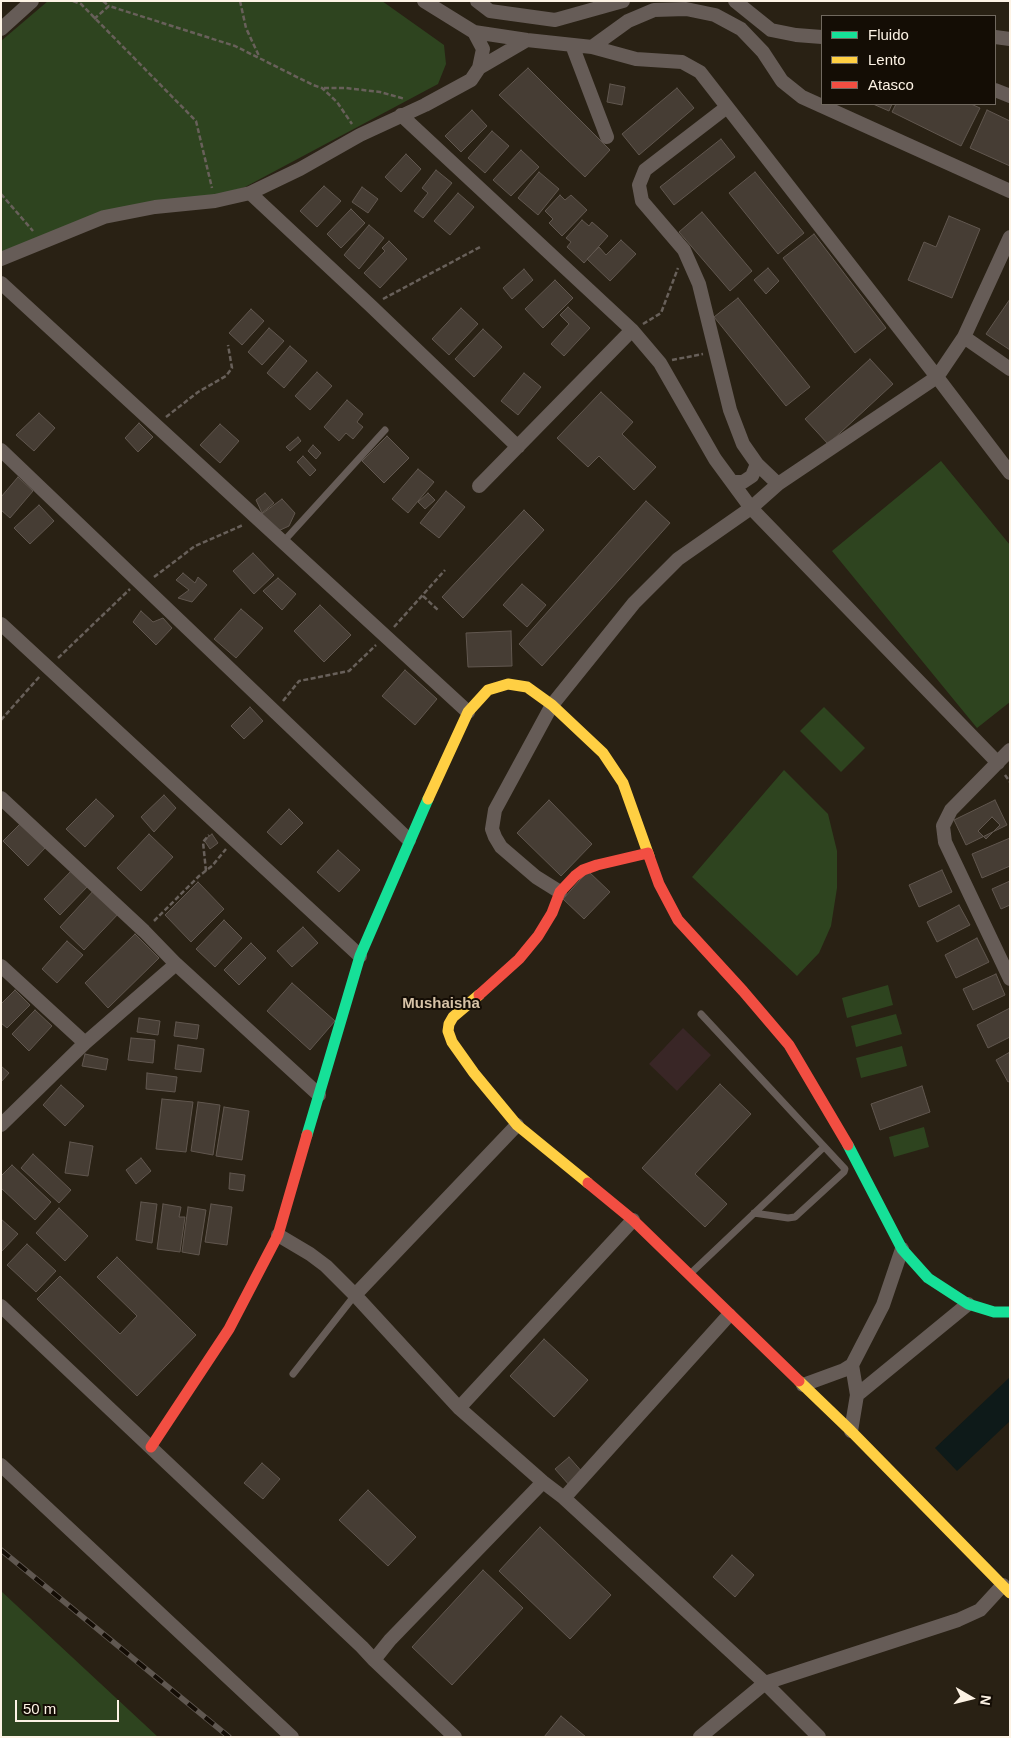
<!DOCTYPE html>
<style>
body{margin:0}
#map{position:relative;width:1011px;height:1738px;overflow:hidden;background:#292114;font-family:Arial,sans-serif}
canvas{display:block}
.frame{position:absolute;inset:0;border:2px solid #fdf3e5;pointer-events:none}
.legend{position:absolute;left:821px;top:15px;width:175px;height:90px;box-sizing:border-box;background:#140d05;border:1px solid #71695f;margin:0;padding:6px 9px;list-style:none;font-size:15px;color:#fdf3e5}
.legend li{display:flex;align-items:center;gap:10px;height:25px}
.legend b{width:25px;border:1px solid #71695f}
.north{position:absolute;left:946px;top:1673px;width:50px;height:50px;-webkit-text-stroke:4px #140d05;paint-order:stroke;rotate:98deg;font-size:14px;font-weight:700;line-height:20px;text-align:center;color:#fdf3e5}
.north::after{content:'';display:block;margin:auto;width:18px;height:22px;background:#fdf3e5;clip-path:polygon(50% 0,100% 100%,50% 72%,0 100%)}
.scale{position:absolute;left:15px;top:1700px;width:104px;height:22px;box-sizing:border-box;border:2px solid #fdf3e5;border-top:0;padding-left:6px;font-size:15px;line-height:18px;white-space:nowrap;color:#fdf3e5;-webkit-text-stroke:4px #140d05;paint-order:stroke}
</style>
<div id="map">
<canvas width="1011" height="1738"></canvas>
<div class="frame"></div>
<ul class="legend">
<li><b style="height:6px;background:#16e098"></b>Fluido</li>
<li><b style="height:6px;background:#ffcf43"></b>Lento</li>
<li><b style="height:6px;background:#f24e42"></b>Atasco</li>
</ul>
<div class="north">N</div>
<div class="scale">50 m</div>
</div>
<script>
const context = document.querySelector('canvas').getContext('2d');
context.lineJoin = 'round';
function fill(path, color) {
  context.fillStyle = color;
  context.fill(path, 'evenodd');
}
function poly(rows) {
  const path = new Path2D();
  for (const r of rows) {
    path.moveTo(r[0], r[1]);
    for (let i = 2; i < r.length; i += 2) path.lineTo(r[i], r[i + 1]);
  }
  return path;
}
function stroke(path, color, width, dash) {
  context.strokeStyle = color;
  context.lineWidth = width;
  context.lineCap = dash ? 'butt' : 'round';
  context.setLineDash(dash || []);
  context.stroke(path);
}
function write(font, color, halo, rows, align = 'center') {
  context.font = font + ' Arial,sans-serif';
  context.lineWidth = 4;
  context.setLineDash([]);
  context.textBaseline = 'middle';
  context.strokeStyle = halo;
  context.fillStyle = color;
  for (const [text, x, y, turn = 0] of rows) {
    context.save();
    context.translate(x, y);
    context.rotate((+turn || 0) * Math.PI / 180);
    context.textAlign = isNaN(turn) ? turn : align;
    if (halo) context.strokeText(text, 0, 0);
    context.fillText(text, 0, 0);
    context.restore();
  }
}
const medical = poly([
 [683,1028,711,1055,677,1091,649,1064]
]);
const green = poly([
 [48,1,382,1,444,45,446,64,438,84,245,187,206,199,128,208,1,253,1,41],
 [941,461,1010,545,1010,702,977,728,832,551],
 [824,707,865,748,841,772,800,731],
 [784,770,828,814,837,851,837,888,831,926,819,953,797,976,692,877],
 [888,985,893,1005,847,1018,842,998],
 [896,1014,902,1034,856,1047,851,1026],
 [902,1046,907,1066,861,1078,856,1058],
 [924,1127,929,1147,894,1157,889,1137],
 [1,1591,158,1737,1,1737]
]);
const water = poly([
 [1010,1377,1010,1421,957,1471,935,1448]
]);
const building = poly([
 [528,68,610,150,585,177,499,95,528,68],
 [610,84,625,87,622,105,607,102,610,84],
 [677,88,694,108,639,155,622,134,677,88],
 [873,104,892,104,889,111,873,104],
 [896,104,971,104,980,108,961,146,892,112,896,104],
 [472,110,487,126,461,152,445,136,472,110],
 [987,110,1010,121,1010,166,970,148,987,110],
 [492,131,509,146,485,173,468,158,492,131],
 [721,139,735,157,674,205,660,187,721,139],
 [521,150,539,167,511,196,493,180,521,150],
 [406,154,421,169,401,192,385,177,406,154],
 [436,170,452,183,423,218,414,211,428,193,422,188,436,170],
 [539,172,559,189,538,215,518,198,539,172],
 [755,172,804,233,778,254,729,193,755,172],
 [324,186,341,201,317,227,300,211,324,186],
 [362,187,378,199,368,213,352,202,362,187],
 [458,193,474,207,450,235,434,221,458,193],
 [560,195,565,200,571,195,587,210,562,236,549,223,553,219,545,211,560,195],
 [351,209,365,223,341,248,327,234,351,209],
 [702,212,752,271,730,291,679,232,702,212],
 [949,216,980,229,952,298,908,280,924,242,936,247,949,216],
 [582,220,589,226,592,222,608,236,584,263,567,247,571,242,566,238,582,220],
 [369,225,384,238,359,269,344,255,369,225],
 [814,234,886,328,855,353,783,258,814,234],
 [621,240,636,254,610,281,587,259,599,247,606,255,621,240],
 [389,241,407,259,380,288,364,273,385,251,382,248,389,241],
 [768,268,779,281,766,294,754,280,768,268],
 [524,269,533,280,512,299,503,288,524,269],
 [555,280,573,298,543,328,525,309,555,280],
 [738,298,810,387,786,406,714,317,738,298],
 [1010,299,1010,350,986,334,1010,299],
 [568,307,590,328,564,356,551,344,569,324,560,315,568,307],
 [461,308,478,324,449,355,432,339,461,308],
 [251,309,264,321,242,345,229,333,251,309],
 [269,328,284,341,262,365,248,352,269,328],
 [483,329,502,347,474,377,455,359,483,329],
 [290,346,307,361,284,388,267,373,290,346],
 [870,359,893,384,828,444,805,419,870,359],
 [317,372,332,386,310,410,295,396,317,372],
 [524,373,541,387,518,415,501,401,524,373],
 [601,392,633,422,622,434,656,467,634,490,599,456,588,467,557,438,601,392],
 [347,400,363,414,357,422,363,427,353,439,346,433,339,441,324,427,347,400],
 [39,413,55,428,34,451,16,435,39,413],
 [139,423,153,437,138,452,125,438,139,423],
 [220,424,239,441,220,463,200,445,220,424],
 [387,436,409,458,384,483,362,461,387,436],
 [298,437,301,441,290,451,286,447,298,437],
 [313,445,321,453,316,459,308,451,313,445],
 [303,456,316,470,310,476,297,462,303,456],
 [418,469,434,482,408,513,392,499,418,469],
 [18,477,33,491,10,518,1,510,1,497,18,477],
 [446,491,465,507,439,538,420,523,446,491],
 [265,493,274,503,262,513,256,500,265,493],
 [428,493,435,500,425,509,418,502,428,493],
 [282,499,295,513,289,526,276,532,259,516,282,499],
 [646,501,670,523,542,666,519,644,646,501],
 [39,505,54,521,30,544,14,528,39,505],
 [524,510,544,530,463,618,442,597,524,510],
 [253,553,274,575,254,594,233,571,253,553],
 [183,573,195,583,198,577,207,585,192,602,178,598,189,590,176,580,183,573],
 [278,578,296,594,282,610,263,591,278,578],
 [522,584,546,605,527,627,503,605,522,584],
 [320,605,351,635,324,662,294,631,320,605],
 [241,609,263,628,236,658,214,639,241,609],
 [141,611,153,622,163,618,172,628,156,645,133,622,141,611],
 [511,631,512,666,468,667,466,633,511,631],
 [405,670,437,699,415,725,382,696,405,670],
 [250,707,263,721,244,739,231,726,250,707],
 [164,795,176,808,154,832,141,817,164,795],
 [96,799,114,816,85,847,66,829,96,799],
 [549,800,592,844,561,876,517,833,549,800],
 [995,800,1007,825,966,845,954,820,995,800],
 [289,809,303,823,281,845,267,832,289,809],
 [992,817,1000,825,986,839,978,831,992,817],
 [20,824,45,848,28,866,3,841,20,824],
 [149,834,173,857,141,891,117,868,149,834],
 [212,834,218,843,210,849,204,840,212,834],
 [1010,838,1010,866,982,878,972,854,1010,838],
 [338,850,360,870,339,892,317,872,338,850],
 [73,869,89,885,60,915,44,899,73,869],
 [942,870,952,892,919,907,909,885,942,870],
 [588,871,610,892,584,919,563,899,588,871],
 [1010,881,1010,905,1001,909,992,889,1010,881],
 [198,882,224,909,191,942,165,915,198,882],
 [95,889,120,912,84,950,60,927,95,889],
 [959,905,970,925,937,942,927,922,959,905],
 [224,920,242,938,215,967,196,949,224,920],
 [303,927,318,943,292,967,277,951,303,927],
 [135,934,159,958,108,1008,85,983,135,934],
 [977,938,989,962,956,978,945,955,977,938],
 [67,941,83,955,57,983,42,969,67,941],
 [251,943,266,958,239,985,224,970,251,943],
 [996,974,1005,995,973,1010,963,989,996,974],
 [292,983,335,1021,310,1050,267,1011,292,983],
 [15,990,30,1005,7,1028,1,1023,1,1004,15,990],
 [1010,1008,1010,1037,988,1048,977,1025,1010,1008],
 [35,1010,52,1026,29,1051,12,1034,35,1010],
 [139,1018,160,1021,158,1035,137,1032,139,1018],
 [176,1022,199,1025,197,1039,174,1036,176,1022],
 [131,1038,155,1040,153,1063,128,1060,131,1038],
 [178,1045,204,1049,201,1072,175,1069,178,1045],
 [1010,1052,1010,1081,1008,1082,996,1060,1010,1052],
 [85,1054,108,1059,106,1070,82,1066,85,1054],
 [1,1066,9,1073,1,1082,1,1066],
 [147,1073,177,1077,175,1092,146,1089,147,1073],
 [720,1084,751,1114,695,1174,727,1204,705,1227,642,1168,720,1084],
 [61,1085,84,1106,65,1126,43,1105,61,1085],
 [922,1086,930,1112,880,1130,871,1104,922,1086],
 [162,1099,193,1102,186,1152,156,1149,162,1099],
 [198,1102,220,1105,213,1155,191,1151,198,1102],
 [224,1107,249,1111,242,1160,216,1156,224,1107],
 [70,1142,93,1146,88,1176,65,1173,70,1142],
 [33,1154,71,1190,59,1203,21,1168,33,1154],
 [141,1158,151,1171,136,1184,126,1170,141,1158],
 [12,1165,51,1202,35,1220,1,1188,1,1176,12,1165],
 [230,1173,245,1175,243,1191,229,1189,230,1173],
 [141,1202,157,1204,152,1243,136,1240,141,1202],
 [163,1204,181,1207,179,1217,185,1217,180,1252,157,1249,163,1204],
 [211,1204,232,1207,227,1245,205,1242,211,1204],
 [188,1207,206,1210,199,1255,182,1252,188,1207],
 [59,1208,88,1236,65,1261,36,1233,59,1208],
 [1,1219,18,1234,1,1252,1,1219],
 [27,1244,56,1271,36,1292,7,1265,27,1244],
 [117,1257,196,1335,137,1396,37,1299,60,1276,120,1334,137,1316,97,1277,117,1257],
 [544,1339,588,1380,554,1417,510,1376,544,1339],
 [569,1457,584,1474,570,1486,555,1469,569,1457],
 [262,1463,280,1479,263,1499,244,1483,262,1463],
 [368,1490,416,1537,388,1566,339,1520,368,1490],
 [540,1527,611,1595,570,1639,499,1571,540,1527],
 [732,1555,754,1575,735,1597,713,1577,732,1555],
 [483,1570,523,1608,452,1685,412,1647,483,1570],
 [561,1716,586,1737,544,1737,561,1716]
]);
const path = poly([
 [73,1,81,4,196,121,212,188],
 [103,1,109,6],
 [240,1,246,28,259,56],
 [94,19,109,6,235,46,313,85,322,88,337,102,352,124],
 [324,88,346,88,380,92,405,99],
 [1,194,33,231],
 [383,299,482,246],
 [643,324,661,313,678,268],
 [672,360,703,354],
 [166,417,198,392,226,376,232,368,228,345],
 [154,577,195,546,243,525],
 [423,596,439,611],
 [394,627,445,570],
 [58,658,130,589],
 [283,701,299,681,349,671,376,645],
 [1,720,40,676],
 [1005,775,1010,782],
 [206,871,203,842,209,835],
 [154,921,199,876,212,866,226,849]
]);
const lane = poly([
 [283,542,385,430],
 [701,1014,845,1169,844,1172,795,1217,788,1218,754,1213],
 [690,1274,824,1147],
 [293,1374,355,1295]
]);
const street = poly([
 [477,1,490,11,555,20,623,1],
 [735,1,771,30,796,35,822,37],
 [1,29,32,1],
 [474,32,527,40,592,47,636,59,682,62,700,72,937,377,1010,473],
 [995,37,1010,39],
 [572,45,607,137],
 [592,47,628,21,654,10,686,9,715,15,741,29,763,52,782,81,802,97,1010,191],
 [479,68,527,40],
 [995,90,1010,96],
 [727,107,645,170,639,185,642,201,684,250,699,284,730,410,743,444,757,464,778,484],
 [401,115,632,330,660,363,715,459,751,508,998,763],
 [250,193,371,306,518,447],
 [1,259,104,217,155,207,215,201,250,193,300,169,360,135,425,105,471,80,479,68,483,49,474,32,424,1],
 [1,283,468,712],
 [964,337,1010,369],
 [1,450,409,840],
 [733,482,743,482,752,476,757,464],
 [479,486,632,330],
 [1,624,360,956],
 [1010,750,951,810,943,826,945,842,1010,979],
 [1,798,144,931,176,964,319,1095],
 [560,892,536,877,501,847,495,837,492,829,495,810,552,705,634,603,678,559,751,508,778,484,937,377,964,337,1010,237],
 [1,966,85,1043],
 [1,1125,85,1043,176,964],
 [278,1235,310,1254,326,1266,355,1295,459,1408,543,1482,564,1498,765,1683,819,1737],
 [355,1295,517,1125],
 [1,1306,362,1647,374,1660,455,1737],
 [803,1385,844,1370,852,1365],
 [857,1395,968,1304],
 [459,1408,633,1220],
 [851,1431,857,1395,852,1365,883,1305,902,1249],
 [1,1465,292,1737],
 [564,1498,729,1315],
 [374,1660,390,1640,543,1482],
 [700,1737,765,1683,958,1620,980,1610,1003,1585]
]);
const fast = poly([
 [307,1135,360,956,428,799],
 [848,1145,902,1249,928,1278,968,1304,994,1312,1010,1312]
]);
const slow = poly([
 [428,799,468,712,488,690,508,684,527,687,552,705,603,753,623,783,649,856],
 [479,995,453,1017,449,1024,448,1031,452,1042,474,1073,517,1125,588,1183],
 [799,1381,851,1431,1010,1593]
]);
const jam = poly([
 [649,856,659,884,678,920,743,991,789,1045,848,1145],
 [479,995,519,959,538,936,552,913,560,892,575,876,583,870,597,865,648,853],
 [588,1183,633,1220,799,1381],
 [151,1447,229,1329,278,1235,307,1135]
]);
const rail = poly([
 [1,1550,229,1737]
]);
const neighbourhoodNames = [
 ["Mushaisha",441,1004]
];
fill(medical, '#392626');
fill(green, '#2e441f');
fill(water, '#0e1a19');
fill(building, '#463d34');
stroke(building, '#61574f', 1);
stroke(path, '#68605a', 2.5, [5, 2.5]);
stroke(lane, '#665c57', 7);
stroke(street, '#665c57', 14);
stroke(fast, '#16e098', 11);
stroke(slow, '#ffcf43', 11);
stroke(jam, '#f24e42', 11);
stroke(rail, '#605851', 5.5);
stroke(rail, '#140d05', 4, [11]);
write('bold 15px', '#d6c2a7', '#140d05', neighbourhoodNames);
</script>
